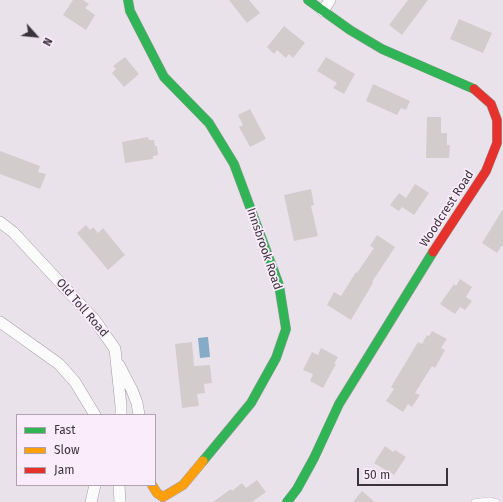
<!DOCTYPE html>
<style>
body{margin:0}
#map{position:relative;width:503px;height:502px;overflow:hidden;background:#eae2ea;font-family:"Fira Sans",sans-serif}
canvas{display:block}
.legend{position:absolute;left:16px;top:414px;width:140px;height:72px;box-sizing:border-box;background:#fbecfc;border:1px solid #aea2ae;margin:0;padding:5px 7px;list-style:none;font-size:12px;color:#3a343a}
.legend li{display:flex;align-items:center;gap:8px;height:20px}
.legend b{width:20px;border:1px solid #aea2ae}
.north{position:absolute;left:16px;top:16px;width:40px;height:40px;-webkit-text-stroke:3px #fbecfc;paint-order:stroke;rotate:117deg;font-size:11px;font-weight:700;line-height:16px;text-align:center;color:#3a343a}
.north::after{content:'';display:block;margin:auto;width:14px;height:18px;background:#3a343a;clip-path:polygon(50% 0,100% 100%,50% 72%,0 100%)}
.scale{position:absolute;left:357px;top:468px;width:91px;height:18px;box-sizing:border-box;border:2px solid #3a343a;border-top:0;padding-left:5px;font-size:12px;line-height:14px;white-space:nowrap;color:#3a343a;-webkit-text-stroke:3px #fbecfc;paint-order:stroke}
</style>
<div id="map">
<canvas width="503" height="502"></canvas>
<ul class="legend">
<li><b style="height:5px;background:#30b455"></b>Fast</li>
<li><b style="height:5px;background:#ff9f0a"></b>Slow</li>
<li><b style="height:5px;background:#e5322d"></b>Jam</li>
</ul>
<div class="north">N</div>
<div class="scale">50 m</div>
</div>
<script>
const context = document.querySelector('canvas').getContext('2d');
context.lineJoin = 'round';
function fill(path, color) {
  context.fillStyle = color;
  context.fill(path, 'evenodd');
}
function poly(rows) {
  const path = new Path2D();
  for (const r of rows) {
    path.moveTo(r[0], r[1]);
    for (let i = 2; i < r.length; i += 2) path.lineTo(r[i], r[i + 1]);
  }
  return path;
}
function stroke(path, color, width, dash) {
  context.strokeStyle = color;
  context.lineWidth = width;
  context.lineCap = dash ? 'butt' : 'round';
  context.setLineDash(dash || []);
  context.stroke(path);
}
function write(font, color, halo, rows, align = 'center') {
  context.font = font + ' "Fira Sans",sans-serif';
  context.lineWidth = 3.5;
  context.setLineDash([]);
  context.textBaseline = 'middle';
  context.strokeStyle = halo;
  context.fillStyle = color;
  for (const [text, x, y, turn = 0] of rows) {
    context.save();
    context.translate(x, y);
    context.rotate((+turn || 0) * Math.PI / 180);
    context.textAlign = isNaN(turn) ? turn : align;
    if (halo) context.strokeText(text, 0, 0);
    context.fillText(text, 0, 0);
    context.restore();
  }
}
const water = poly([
 [208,337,210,357,200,358,198,338]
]);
const building = poly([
 [73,0,83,0,89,4,85,8,95,15,86,30,63,15],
 [229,0,249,0,260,13,247,23],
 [408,0,428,0,402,35,389,25],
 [459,19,492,33,483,53,450,39],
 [284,26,305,43,293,58,289,54,286,58,277,50,274,54,267,47],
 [125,57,139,74,124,87,112,73,116,69,113,66],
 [326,57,355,74,344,94,333,88,337,83,317,71],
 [373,84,410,101,406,110,401,108,397,115,366,101],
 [250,109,266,139,250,147,239,127,243,125,238,115],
 [427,117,441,117,441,133,447,133,447,145,450,145,449,158,426,158],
 [148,137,149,140,154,140,155,146,157,146,158,155,153,156,153,159,125,163,122,142],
 [0,151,40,166,38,172,46,174,40,189,0,174],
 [415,184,429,193,414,215,402,207,399,211,390,205,399,193,406,198],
 [311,189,314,205,311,206,318,236,294,241,284,195],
 [503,209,503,244,497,253,482,243],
 [86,225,90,230,93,227,98,233,103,228,125,255,108,270,77,233],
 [377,235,395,247,372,282,373,283,351,320,327,305,334,292,341,296,356,272,357,273,374,248,370,246],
 [460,279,472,287,466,297,472,301,465,310,460,307,455,314,440,304,454,284,456,286],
 [432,331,447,339,441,348,445,350,435,368,432,366,415,393,420,395,412,407,408,404,403,412,386,401,394,389,391,387,418,342,422,344,427,335,429,336],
 [192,342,194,366,210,365,212,383,204,384,205,393,197,394,199,406,182,408,175,344],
 [321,348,338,357,334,364,336,364,323,388,310,381,313,374,303,370,312,352,318,355],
 [385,446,393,452,395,450,406,457,394,475,374,463],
 [257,480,266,492,252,502,213,502,231,489,232,491,242,483,246,488],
 [362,491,375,502,353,502]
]);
const lane = poly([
 [474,502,489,500,497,502]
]);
const street = poly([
 [323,11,330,0],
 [0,222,13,232,94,319,115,349,121,406,121,415],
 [0,322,59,364,75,382,95,415],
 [119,365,132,390,137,403,139,415],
 [119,485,120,502],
 [91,502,95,485]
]);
const fast = poly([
 [128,0,130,11,164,77,209,123,234,164,279,285,286,329,276,358,251,403,203,461],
 [308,0,350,30,382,49,474,89],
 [287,502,297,489,314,458,339,404,433,252]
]);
const slow = poly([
 [152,485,157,493,163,497,183,485,203,461]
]);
const jam = poly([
 [433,252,486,171,497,143,497,120,491,104,474,89]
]);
const streetNames = [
 ["Woodcrest Road",447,209,-57],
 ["Innsbrook Road",264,249,71],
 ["Old Toll Road",82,308,49]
];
fill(water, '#86abc6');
fill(building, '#d3cccd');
stroke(lane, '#a29da2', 6);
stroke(street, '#a29da2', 12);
stroke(fast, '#a29da2', 10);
stroke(slow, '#a29da2', 10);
stroke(jam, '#a29da2', 10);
stroke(lane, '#fcfbfc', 5.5);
stroke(street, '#fcfbfc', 11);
stroke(fast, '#30b455', 9);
stroke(slow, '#ff9f0a', 9);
stroke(jam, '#e5322d', 9);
write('12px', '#3a343a', '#fbecfc', streetNames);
</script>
